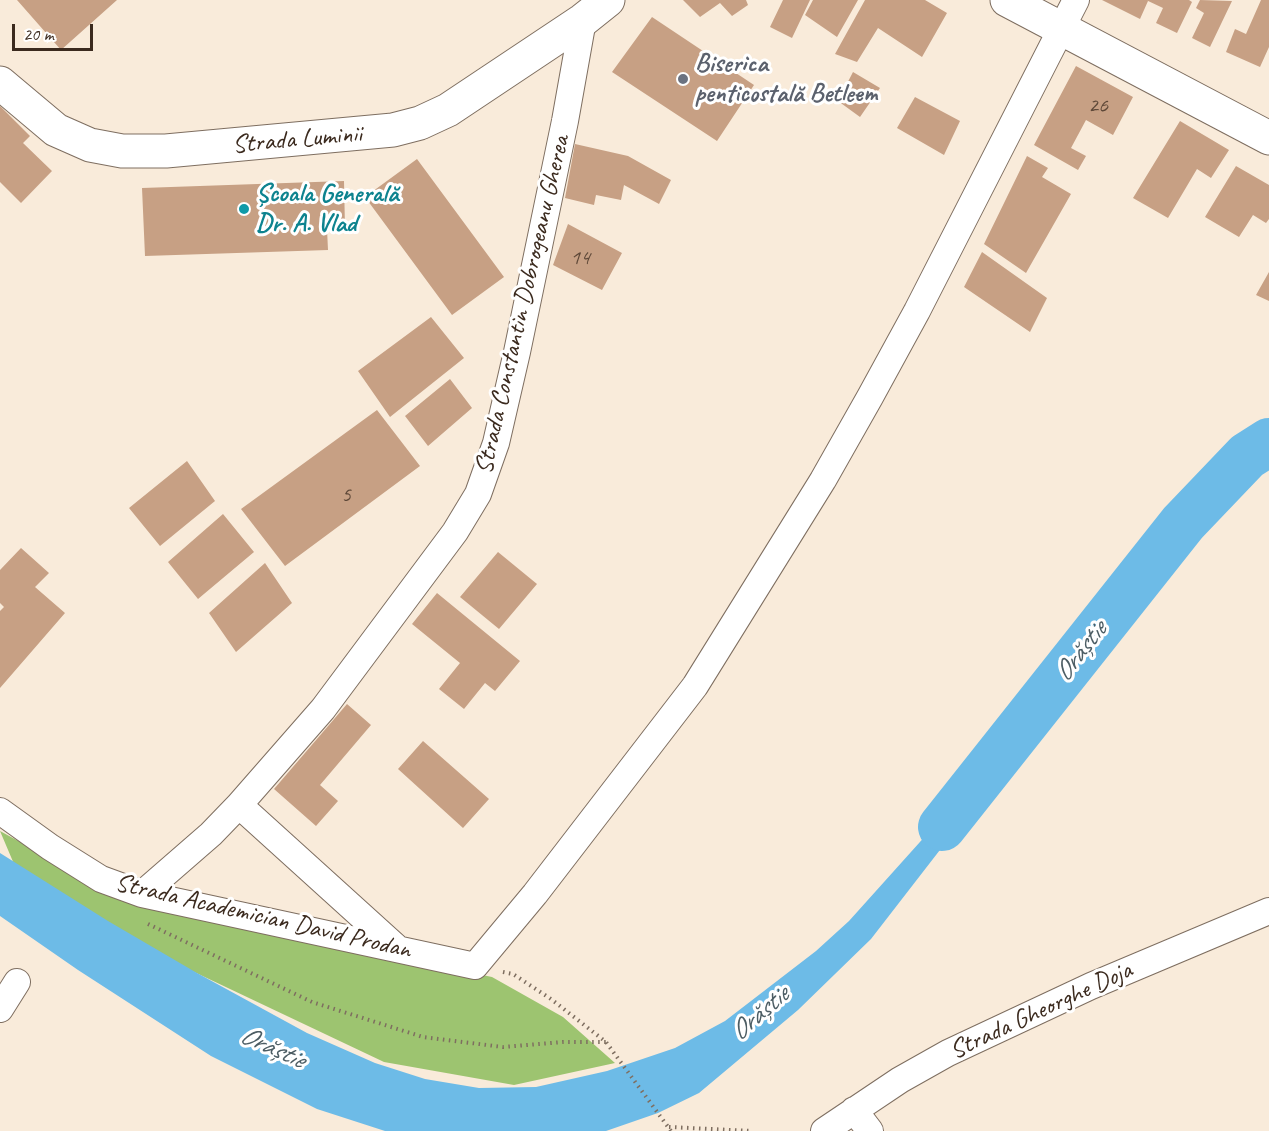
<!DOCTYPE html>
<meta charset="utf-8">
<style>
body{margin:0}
#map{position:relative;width:1269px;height:1131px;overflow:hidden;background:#f9ebda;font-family:Caveat,sans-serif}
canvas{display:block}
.scale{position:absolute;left:12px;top:24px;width:81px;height:27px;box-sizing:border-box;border:3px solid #3b2a1e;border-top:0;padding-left:8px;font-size:18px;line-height:21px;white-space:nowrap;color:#3b2a1e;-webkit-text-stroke:4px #fff;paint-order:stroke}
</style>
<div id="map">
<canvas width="1269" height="1131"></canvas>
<div class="scale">20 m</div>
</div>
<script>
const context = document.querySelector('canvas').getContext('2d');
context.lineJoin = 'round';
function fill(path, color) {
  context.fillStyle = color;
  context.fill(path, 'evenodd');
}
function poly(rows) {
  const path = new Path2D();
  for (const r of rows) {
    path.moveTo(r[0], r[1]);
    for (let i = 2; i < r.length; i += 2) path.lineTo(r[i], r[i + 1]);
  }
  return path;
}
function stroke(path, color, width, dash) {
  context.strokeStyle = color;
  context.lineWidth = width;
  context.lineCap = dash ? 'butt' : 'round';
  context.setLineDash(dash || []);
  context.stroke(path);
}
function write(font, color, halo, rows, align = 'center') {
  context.font = font + ' Caveat,sans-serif';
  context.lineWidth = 6;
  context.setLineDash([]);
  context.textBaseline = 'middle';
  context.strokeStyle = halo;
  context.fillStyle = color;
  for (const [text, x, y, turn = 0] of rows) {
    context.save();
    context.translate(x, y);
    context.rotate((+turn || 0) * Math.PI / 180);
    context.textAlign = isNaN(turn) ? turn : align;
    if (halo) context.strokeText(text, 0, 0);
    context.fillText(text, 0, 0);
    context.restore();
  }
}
const green = poly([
 [0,831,86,878,326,943,492,977,563,1017,615,1063,514,1085,384,1062,114,934,14,864]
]);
const water = poly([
 [981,774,990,779,943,846,871,939,798,1010,699,1093,658,1113,606,1131,385,1131,317,1109,211,1056,78,970,0,916,0,853,108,921,197,973,307,1033,375,1063,425,1079,479,1088,536,1087,607,1071,675,1048,725,1021,816,951,849,921]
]);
const river = poly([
 [942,827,1183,523,1247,456,1269,442]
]);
const building = poly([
 [17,0,117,0,61,50],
 [683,0,746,0,748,5,732,16,720,3,700,17],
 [783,0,810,0,792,38,770,27],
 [813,0,858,0,837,37,805,15],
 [865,0,925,0,947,13,922,57,878,28,857,62,835,54],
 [1102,0,1189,0,1192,2,1177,33,1156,23,1163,8,1146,0,1148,1,1140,19],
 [1200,0,1232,1,1210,47,1192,38,1204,13,1196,8],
 [1261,0,1269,0,1269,47,1260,67,1226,52,1235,29,1246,34],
 [652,17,754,85,717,141,612,72],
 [1076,66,1133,97,1113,135,1086,120,1071,148,1086,156,1078,170,1034,145],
 [853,72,880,88,860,117,838,101],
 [915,97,960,121,944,155,897,128],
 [0,106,30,136,23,143,52,171,21,203,0,182],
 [1180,121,1229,150,1211,178,1197,169,1168,218,1133,198],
 [575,144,628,156,671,180,659,204,624,185,621,200,596,195,594,205,565,198],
 [1027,156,1048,168,1042,177,1071,194,1026,273,984,244],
 [417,159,504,277,452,315,365,197],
 [1236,166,1269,185,1269,219,1266,223,1253,215,1239,237,1205,217],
 [344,181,345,229,327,229,328,250,145,256,142,188],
 [568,224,622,253,602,290,553,265],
 [982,252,1047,298,1030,332,964,287],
 [1269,272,1269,301,1256,295],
 [431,317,464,358,390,417,358,371],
 [450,379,472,408,428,446,405,416],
 [377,410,420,466,285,566,241,509],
 [187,461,215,501,160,546,129,508],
 [223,514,254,552,198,599,168,562],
 [21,548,49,573,35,587,65,613,0,688,0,611,4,607,0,603,0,570],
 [498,552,537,584,499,629,460,597],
 [265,563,292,603,236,652,209,613],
 [437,593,520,661,495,691,485,683,464,709,439,689,460,663,412,624],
 [347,704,371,725,320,785,338,801,316,826,274,789],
 [423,741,489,799,463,828,398,769]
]);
const path = poly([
 [148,924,312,1002,423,1037,503,1047,563,1042,606,1042],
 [503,972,513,974,551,999,606,1042,671,1131],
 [669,1127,752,1131]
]);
const street = poly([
 [239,805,398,949],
 [0,811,50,847,101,879,142,894,475,966,535,894,695,686,823,480,870,397,917,311,1076,0],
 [142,894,211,834,239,805,323,709,455,532,478,494,496,443,517,352,565,121,583,20],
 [0,1009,17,982],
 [854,1110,870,1131],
 [824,1131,900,1080,948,1053,1091,986,1269,911]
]);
const secondary = poly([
 [1007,0,1269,138],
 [0,83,56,130,90,145,122,151,166,151,393,130,420,123,448,110,583,20,608,0]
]);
const markers = [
 [683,79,6,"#6b7280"],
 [244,209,6,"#0f9aa8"]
];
const numberNames = [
 ["26",1098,106],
 ["14",580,258],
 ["5",346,495]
];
const worshipNames = [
 ["Biserica",695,64],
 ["penticostală Betleem",695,94]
];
const streetNames = [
 ["Strada Luminii",297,140,-5],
 ["Strada Constantin Dobrogeanu Gherea",523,305,-77],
 ["Strada Academician David Prodan",263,917,13],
 ["Strada Gheorghe Doja",1041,1011,-25]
];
const cultureNames = [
 ["Școala Generală",256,194],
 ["Dr. A. Vlad",256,224]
];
const waterNames = [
 ["Orăștie",1081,652,-52],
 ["Orăștie",760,1014,-41],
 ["Orăștie",272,1048,24]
];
fill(green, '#9dc470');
fill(water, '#6dbbe7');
stroke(river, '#6dbbe7', 48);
fill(building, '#c7a084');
stroke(street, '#7e6e60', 28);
stroke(secondary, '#7e6e60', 35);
stroke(path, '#7e6e60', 4, [1.5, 4.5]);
stroke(street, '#fff', 26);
stroke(secondary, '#fff', 33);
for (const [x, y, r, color] of markers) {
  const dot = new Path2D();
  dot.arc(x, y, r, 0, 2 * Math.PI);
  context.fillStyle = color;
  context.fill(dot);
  stroke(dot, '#fff', 2);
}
write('22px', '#5e4838', null, numberNames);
write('bold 26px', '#5b616d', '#fff', worshipNames, 'left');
write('26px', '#3b2a1e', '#fff', streetNames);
write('bold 26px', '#0d838f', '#fff', cultureNames, 'left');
write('italic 27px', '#4c5d64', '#fff', waterNames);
</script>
